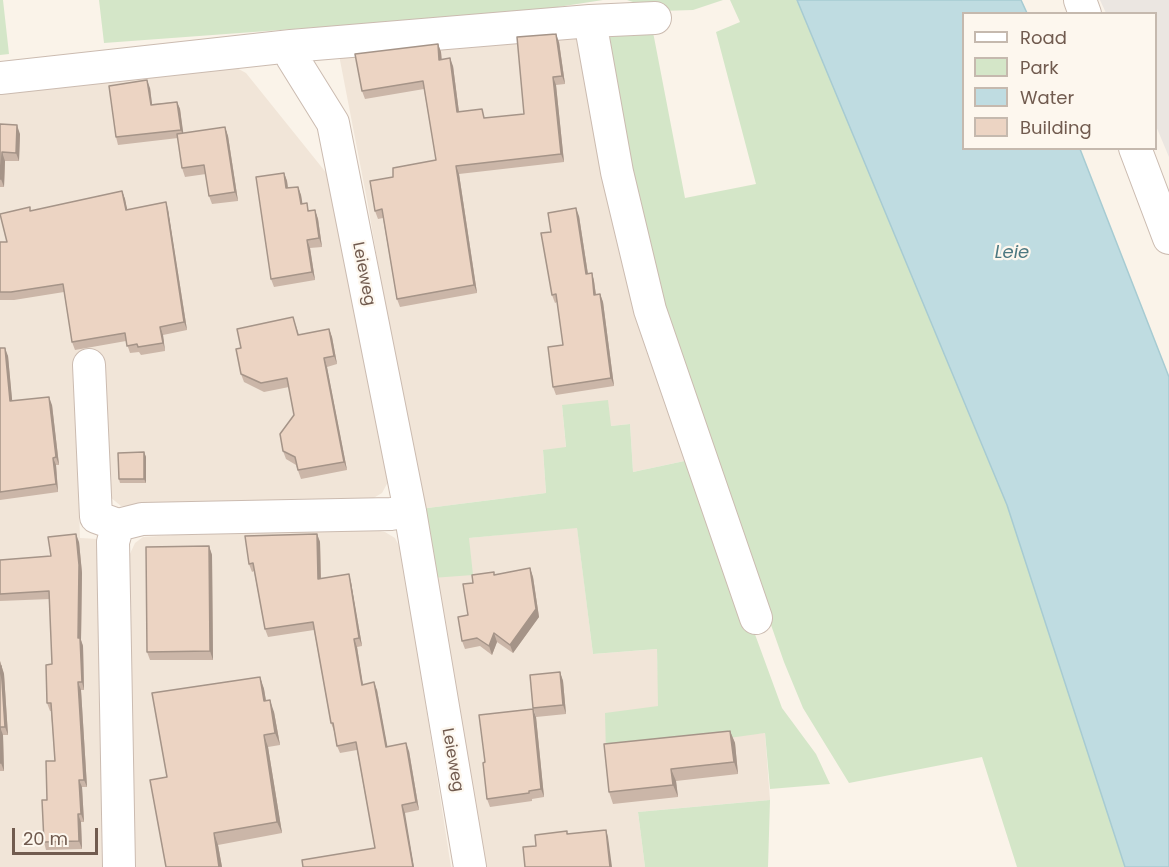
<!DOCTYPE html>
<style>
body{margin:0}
#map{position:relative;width:1169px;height:867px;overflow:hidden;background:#faf3e9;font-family:Poppins,sans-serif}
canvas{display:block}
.legend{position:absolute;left:962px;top:12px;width:195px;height:138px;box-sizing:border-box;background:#fdf7ee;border:2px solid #c5b9ae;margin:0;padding:8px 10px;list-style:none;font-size:18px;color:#715b4f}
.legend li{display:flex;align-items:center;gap:12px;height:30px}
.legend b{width:30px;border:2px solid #c5b9ae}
.scale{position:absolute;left:12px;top:828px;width:86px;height:27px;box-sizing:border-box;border:3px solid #715b4f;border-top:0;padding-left:8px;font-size:18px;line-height:21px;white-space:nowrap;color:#715b4f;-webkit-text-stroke:4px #fdf7ee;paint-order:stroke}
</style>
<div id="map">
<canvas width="1169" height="867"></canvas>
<ul class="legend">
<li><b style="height:8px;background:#fff"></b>Road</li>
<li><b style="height:16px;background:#d4e6c8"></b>Park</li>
<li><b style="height:16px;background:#bfdce1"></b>Water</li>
<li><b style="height:16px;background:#ecd4c3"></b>Building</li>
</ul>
<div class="scale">20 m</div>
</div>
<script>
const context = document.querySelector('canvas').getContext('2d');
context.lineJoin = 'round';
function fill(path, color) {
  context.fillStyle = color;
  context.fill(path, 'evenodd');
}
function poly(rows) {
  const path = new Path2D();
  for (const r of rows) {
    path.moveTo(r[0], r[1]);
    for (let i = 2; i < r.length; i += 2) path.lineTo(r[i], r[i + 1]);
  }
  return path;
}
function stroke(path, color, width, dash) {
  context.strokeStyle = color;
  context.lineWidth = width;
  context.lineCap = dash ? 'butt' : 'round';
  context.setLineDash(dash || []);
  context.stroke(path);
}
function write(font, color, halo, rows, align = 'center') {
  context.font = font + ' Poppins,sans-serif';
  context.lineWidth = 4.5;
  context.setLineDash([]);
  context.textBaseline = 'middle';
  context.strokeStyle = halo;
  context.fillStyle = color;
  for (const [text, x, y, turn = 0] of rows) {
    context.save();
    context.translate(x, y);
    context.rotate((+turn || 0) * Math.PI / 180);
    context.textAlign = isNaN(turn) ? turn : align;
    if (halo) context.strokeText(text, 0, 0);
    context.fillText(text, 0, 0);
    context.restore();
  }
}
const residential = poly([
 [581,32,694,459,633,472,630,424,611,426,562,405,566,448,543,451,546,493,420,509,367,200,339,55],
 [233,66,246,73,332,180,388,482,382,493,365,503,121,506,104,492,98,356,74,356,80,538,99,539,102,867,0,867,0,90],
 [577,527,593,654,657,649,659,706,748,734,765,733,770,800,638,812,645,867,484,867,432,578,469,538],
 [371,529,385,532,395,538,402,552,451,867,133,867,128,558,135,543,143,537,175,535]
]);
const industrial = poly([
 [1100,0,1169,0,1169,157,1156,126,1156,14,1106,13]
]);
const green = poly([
 [0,0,3,0,9,54,0,55],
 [99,0,603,0,525,12,104,43],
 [627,0,723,0,693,10,660,11],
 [730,0,797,0,1007,505,1125,867,1017,867,982,757,849,783,803,708,784,662,711,454,653,272,606,36,653,32,685,198,756,184,716,32,740,22],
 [608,400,611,426,630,424,633,472,694,459,716,528,782,708,816,754,830,784,770,789,765,733,606,755,605,713,658,706,657,649,593,654,577,528,469,538,473,575,432,578,420,509,546,493,543,450,566,447,562,405],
 [770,800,768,867,645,867,638,812]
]);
const water = poly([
 [797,0,1021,0,1027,13,964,14,964,148,1080,149,1169,377,1169,867,1125,867,1007,505,797,0]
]);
const minor = poly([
 [1080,0,1085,14],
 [590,21,617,172,650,310,756,618],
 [291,46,292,57,333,123,410,511,470,867],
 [0,78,291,46,590,21,655,18],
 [1135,148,1169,238],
 [89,365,96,517,118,525,142,519,391,514,410,511],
 [118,525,113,542,119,867]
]);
const wall = poly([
 [559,42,565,84,556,85,564,162,459,174,477,293,400,307,397,299,383,218,378,219,375,211,393,177,436,160,424,89,365,99,362,91,438,44,441,52,442,60,453,66,459,112,485,118,524,114],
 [150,88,152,104,177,102,180,109,183,134,225,127,228,136,238,201,212,204,209,196,206,174,185,177,182,168,178,138,118,145,116,137],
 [0,124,20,134,19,161,5,161,4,187,0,187],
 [284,173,287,181,288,188,298,187,301,195,302,204,310,211,315,210,318,219,322,247,310,248,315,280,274,287,271,279],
 [122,191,125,199,127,210,168,209,187,330,163,335,165,351,141,355,139,352,130,353,126,341,75,350,72,342,64,292,14,300,0,300,0,242,7,242,31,211],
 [579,216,588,274,592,273,594,281,596,295,600,294,603,302,614,386,556,395,553,387,563,345,557,302,555,303,552,295,551,232],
 [296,326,299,335,329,329,332,337,337,364,327,367,347,470,301,479,296,465,286,459,283,451,294,415,289,387,264,392,244,382,241,374,241,348],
 [0,348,8,356,12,401,52,405,59,465,56,465,58,492,0,500],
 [144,452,146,457,146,483,120,483,119,479],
 [317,534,320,542,321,579,351,582,362,646,357,647,363,684,377,690,387,747,409,751,419,810,405,813,375,848,357,750,340,753,337,746,334,731,331,723,314,630,268,637,265,629,254,571,252,572,249,564],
 [79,542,82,573,81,640,83,646,84,690,81,690,87,787,82,787,84,822,81,822,82,849,46,850,44,842,47,800,55,761,51,711,50,711,47,703,52,664,50,599,0,601,0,553,0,560,51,556],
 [209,546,212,555,213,660,150,660,147,652],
 [530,568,533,577,539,617,513,653,497,642,492,655,480,646,465,649,462,641,468,615,473,583,495,575],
 [0,661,4,674,8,735,3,735,4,771,0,771],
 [560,672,563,681,566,714,536,717,533,708],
 [260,677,264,689,266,701,274,712,280,745,268,747,282,833,218,845,222,867,166,867],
 [536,717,544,797,532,799,532,801,490,807,487,799,485,762],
 [730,731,735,743,738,774,676,781,678,797,613,804,609,792]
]);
const shadedWall = poly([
 [556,34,559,42,565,84,562,76],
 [438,44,441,52,442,68,439,60],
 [450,58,453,66,460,120,457,112],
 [553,77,556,85,564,162,561,154],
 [147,80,150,88,153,112,151,105],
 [177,102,180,109,184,138,181,130],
 [17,125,20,134,19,161,16,153],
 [225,127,228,136,238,201,235,192],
 [2,152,5,161,4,187,1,179],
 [456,166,459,174,477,293,474,285],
 [284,173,287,181,289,197,286,188],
 [298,187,301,195,304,212,301,204],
 [122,191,125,199,129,218,126,210],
 [166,202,168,209,187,330,184,322],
 [576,208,579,216,589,281,586,274],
 [315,210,318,219,322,247,319,238],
 [307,240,310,248,315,280,312,272],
 [592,273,594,281,597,303,594,295],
 [600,294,603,302,614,386,611,378],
 [160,327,163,335,165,351,163,343],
 [329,329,332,337,337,364,334,356],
 [5,348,8,356,13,409,10,401],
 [324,358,327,367,347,470,344,462],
 [49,397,52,405,59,465,56,457],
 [144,452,146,457,146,483,144,479],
 [53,458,56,465,58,492,56,484],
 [76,534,79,542,82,573,81,640,83,646,84,690,82,682,78,638],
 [317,534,320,542,321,587,318,579],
 [209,546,212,555,213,660,210,651],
 [530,568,533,577,539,617,513,653,510,645],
 [349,574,351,582,362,646,359,638],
 [494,633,497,642,492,655,489,646],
 [354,639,357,647,364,692,362,685],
 [0,661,4,674,8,735,5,727],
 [560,672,563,681,566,714,563,705],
 [260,677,264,689,268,713,264,701],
 [78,682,81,690,87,787,84,780],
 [374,682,377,690,389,755,386,747],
 [270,700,274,712,280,745,275,733],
 [533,709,536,717,544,797,541,789],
 [0,727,3,735,4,771,1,763],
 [730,731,735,743,738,774,734,762],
 [264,735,268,747,282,833,277,822],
 [406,743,409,751,419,810,416,802],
 [671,769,676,781,678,797,673,785],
 [79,780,82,787,84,822,81,814],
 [402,805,405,813,414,867,413,867],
 [78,814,81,822,82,849,79,841],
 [606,830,608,837,612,867,610,867],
 [214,833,218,845,222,867,219,867]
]);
const building = poly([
 [556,34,562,76,553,77,561,154,456,166,474,285,397,299,382,209,375,211,370,181,393,177,393,168,436,160,423,81,362,91,355,54,438,44,439,60,450,58,457,112,482,109,484,118,524,114,517,37,556,34],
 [147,80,151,105,177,102,181,130,116,137,109,86,147,80],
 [0,124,17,125,16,153,2,152,1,179,0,179,0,124],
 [225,127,235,192,209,196,204,165,182,168,177,134,225,127],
 [284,173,286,188,298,187,301,204,307,203,308,211,315,210,319,238,307,240,312,272,271,279,256,177,284,173],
 [122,191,126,210,166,202,184,322,160,327,163,343,138,347,137,344,127,346,125,333,72,342,63,284,11,292,0,292,0,242,7,242,0,214,30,207,30,211,122,191],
 [576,208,586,274,592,273,594,295,600,294,611,378,553,387,548,347,563,345,556,294,552,295,541,233,551,232,548,213,576,208],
 [293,317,298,335,329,329,334,356,324,358,344,462,298,470,295,457,283,451,280,434,294,415,287,378,261,383,241,374,236,349,241,348,237,329,293,317],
 [0,348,5,348,10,401,49,397,56,457,53,458,56,484,0,492,0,348],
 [144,452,144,479,119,479,118,453,144,452],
 [76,534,79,565,78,638,80,638,82,682,78,682,84,780,79,780,81,814,78,814,79,841,44,842,42,800,47,800,46,761,55,761,51,703,47,703,46,665,52,664,49,591,0,594,0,560,51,556,48,537,76,534],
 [317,534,318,579,349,574,359,638,354,639,362,685,374,682,386,747,406,743,416,802,402,805,413,867,303,867,302,860,375,848,356,742,337,746,333,723,331,723,313,622,265,629,253,563,249,564,245,536,317,534],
 [209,546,210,651,147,652,146,547,209,546],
 [530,568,536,609,510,645,494,633,489,646,477,638,462,641,458,617,468,615,463,584,473,583,472,575,494,572,494,575,530,568],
 [0,666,1,666,5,727,0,727,1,763,0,763,0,666],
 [560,672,563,705,533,708,530,675,560,672],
 [260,677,264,701,270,700,275,733,264,735,277,822,214,833,219,867,166,867,150,780,167,777,152,693,260,677],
 [533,709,541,789,529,791,529,793,487,799,483,763,485,762,479,715,533,709],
 [730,731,734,762,671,769,673,785,609,792,604,744,730,731],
 [606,830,610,867,525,867,523,847,536,846,535,835,567,831,567,834,606,830]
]);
const streetNames = [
 ["Leieweg",363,274,79],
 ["Leieweg",452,760,80]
];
const waterNames = [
 ["Leie",1012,253]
];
fill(residential, '#f1e5d8');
fill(industrial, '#ebe6e1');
fill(green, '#d4e6c8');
fill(water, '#bfdce1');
stroke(water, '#a7cbd2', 1.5);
stroke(minor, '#cbbbb0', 34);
stroke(minor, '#fff', 32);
fill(wall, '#cbb6a8');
fill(shadedWall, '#a59488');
fill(building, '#ecd4c3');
stroke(building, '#a59488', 1.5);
write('16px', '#715b4f', '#fdf7ee', streetNames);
write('italic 18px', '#4c7881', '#fdf7ee', waterNames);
</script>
